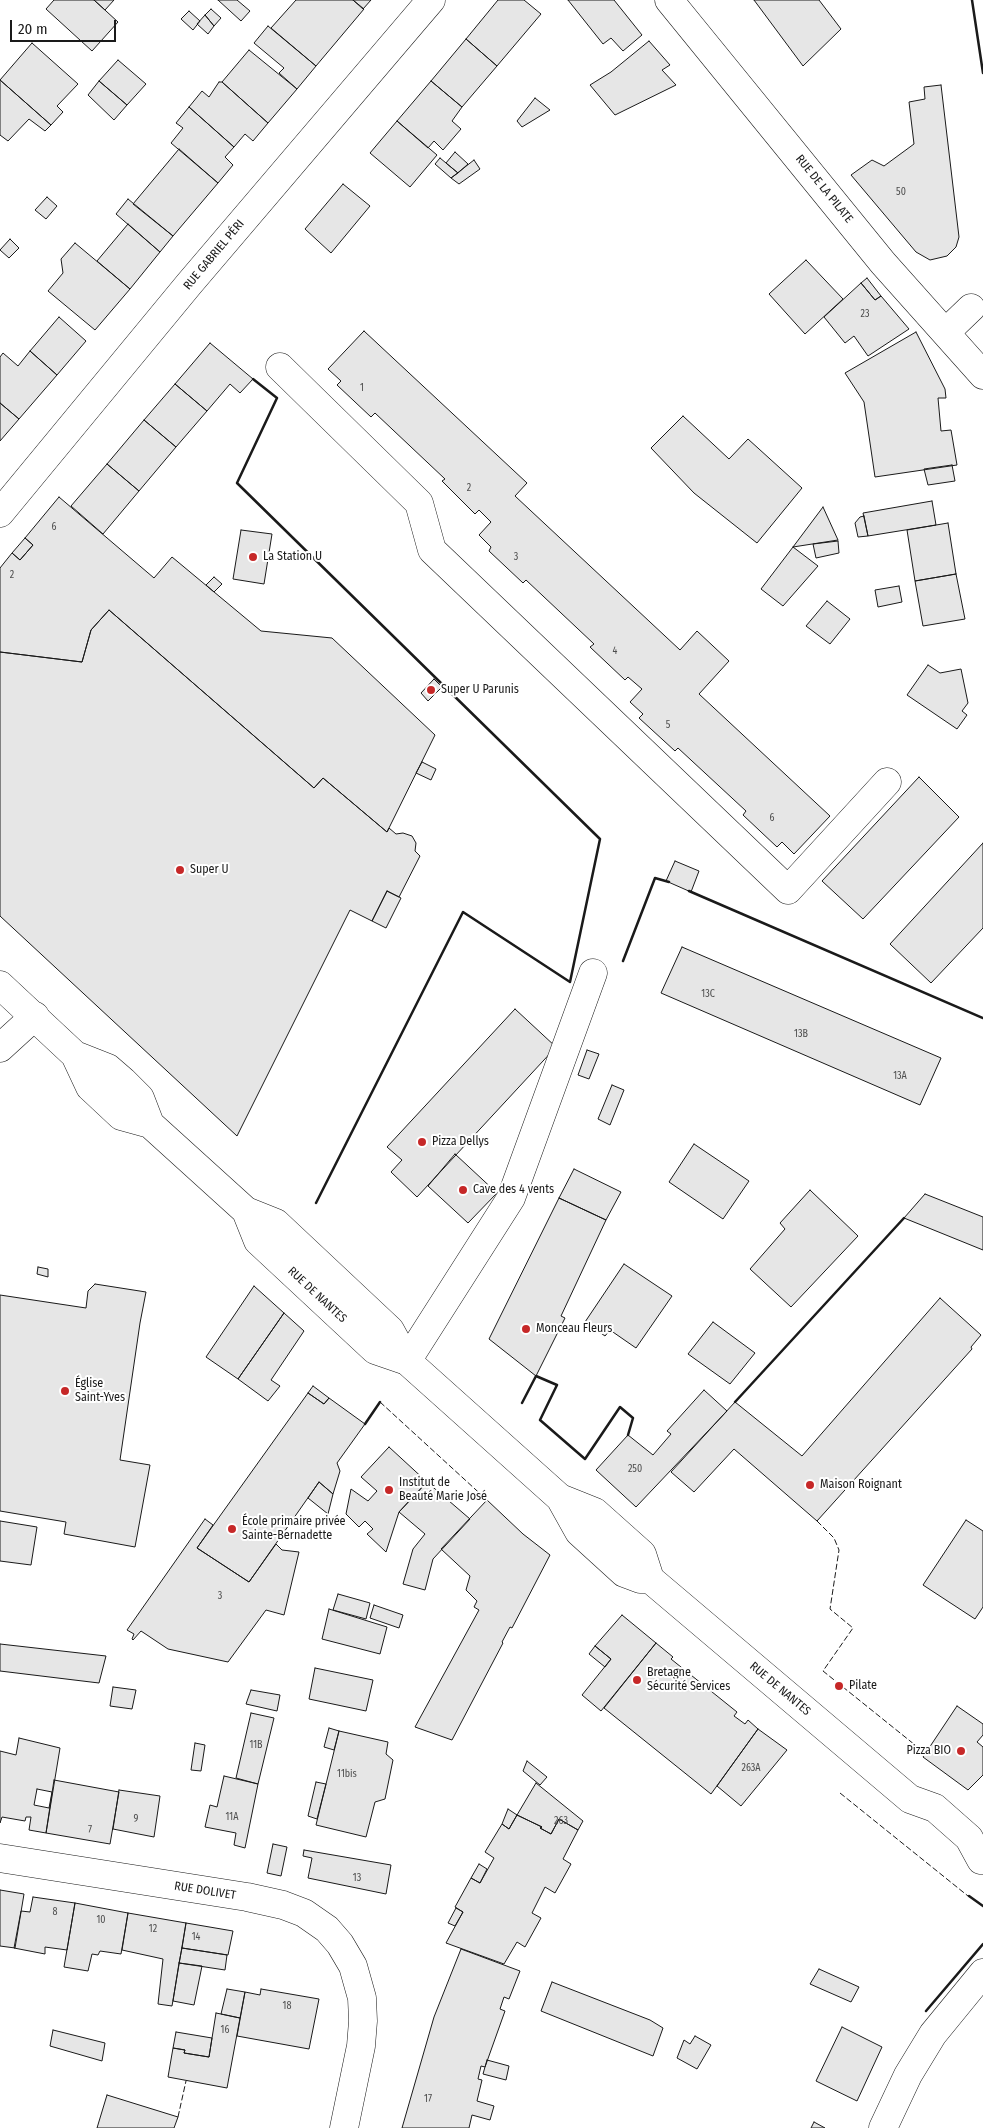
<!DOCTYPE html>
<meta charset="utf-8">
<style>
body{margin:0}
#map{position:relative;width:983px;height:2128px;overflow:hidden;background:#fff;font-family:"Fira Sans Condensed",sans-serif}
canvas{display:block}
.scale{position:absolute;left:10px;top:20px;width:106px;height:22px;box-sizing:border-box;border:2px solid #1a1a1a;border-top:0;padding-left:6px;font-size:15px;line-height:18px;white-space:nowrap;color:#1a1a1a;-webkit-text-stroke:4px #fff;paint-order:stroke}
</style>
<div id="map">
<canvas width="983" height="2128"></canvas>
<div class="scale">20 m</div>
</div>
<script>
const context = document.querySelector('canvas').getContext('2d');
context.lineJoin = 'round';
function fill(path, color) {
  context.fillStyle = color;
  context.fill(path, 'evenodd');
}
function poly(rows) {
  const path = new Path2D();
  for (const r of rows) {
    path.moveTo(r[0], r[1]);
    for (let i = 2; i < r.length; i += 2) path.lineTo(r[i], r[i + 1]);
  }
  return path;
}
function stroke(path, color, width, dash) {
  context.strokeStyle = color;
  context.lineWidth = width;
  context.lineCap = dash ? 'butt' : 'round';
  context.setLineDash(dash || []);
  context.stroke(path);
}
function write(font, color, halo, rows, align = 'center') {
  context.font = font + ' "Fira Sans Condensed",sans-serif';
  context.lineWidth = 4;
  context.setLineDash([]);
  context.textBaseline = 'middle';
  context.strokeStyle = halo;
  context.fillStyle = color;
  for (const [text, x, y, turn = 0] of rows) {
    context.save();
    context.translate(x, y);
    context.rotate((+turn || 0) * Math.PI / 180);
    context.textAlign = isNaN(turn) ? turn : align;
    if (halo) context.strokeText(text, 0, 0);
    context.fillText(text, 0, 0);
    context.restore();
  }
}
const building = poly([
 [54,0,94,0,118,22,92,51,46,9,54,0],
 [94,0,114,0,105,10,94,0],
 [218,0,237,0,250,11,241,21,218,0],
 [296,0,353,0,364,9,316,66,271,28,296,0],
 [353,0,371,0,363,9,353,0],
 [498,0,524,0,541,14,497,66,466,39,498,0],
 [568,0,614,0,642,35,623,51,611,38,603,44,568,0],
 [754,0,819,0,841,29,803,66,754,0],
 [211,9,221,18,214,26,205,15,211,9],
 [189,11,200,21,193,30,181,19,189,11],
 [205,15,214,26,208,34,197,24,205,15],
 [268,26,316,66,297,89,279,73,284,68,254,43,268,26],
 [466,39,497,66,462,107,431,81,466,39],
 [649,41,670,65,662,70,676,85,615,115,590,85,611,72,649,41],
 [32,43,78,84,57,106,63,112,51,125,0,80,32,43],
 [249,50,297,89,268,123,222,82,249,50],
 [118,60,146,84,127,105,99,81,118,60],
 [0,80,51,125,45,131,29,119,8,141,0,135,0,80],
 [99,81,127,105,114,120,88,95,99,81],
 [431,81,462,107,452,121,461,129,443,150,434,141,428,148,397,121,431,81],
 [219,82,222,82,268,123,253,141,245,134,234,147,189,107,202,91,209,97,219,82],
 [941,85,959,237,956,247,947,256,930,260,916,252,851,175,872,160,884,166,914,144,909,102,925,99,924,87,941,85],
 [535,98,550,110,522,127,517,121,535,98],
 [189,107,234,147,225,157,233,165,218,183,171,143,183,128,176,123,189,107],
 [397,121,437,155,410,187,370,153,397,121],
 [179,149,218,183,173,236,133,204,179,149],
 [455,152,468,164,458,173,446,163,455,152],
 [440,158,458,173,451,178,435,164,440,158],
 [474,160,480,169,459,184,451,178,474,160],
 [343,184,370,206,331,253,305,229,343,184],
 [47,197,57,206,46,219,35,210,47,197],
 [128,199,173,236,160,252,116,214,128,199],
 [128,224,160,252,130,289,97,261,128,224],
 [10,239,19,248,9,258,0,250,10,239],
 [75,243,130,289,95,330,48,291,63,273,61,259,75,243],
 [806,260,843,299,805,334,769,294,806,260],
 [867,278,881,296,875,300,861,283,867,278],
 [861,283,875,300,881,296,909,329,868,356,854,336,845,343,824,317,861,283],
 [59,317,86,341,57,375,30,351,59,317],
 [364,331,527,483,515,496,680,650,697,631,729,661,699,694,830,816,794,854,782,842,777,847,743,815,746,811,678,748,675,751,639,718,643,714,630,702,642,689,628,677,625,680,590,647,594,644,526,580,523,583,489,551,491,547,479,535,491,522,479,510,475,514,442,481,445,479,375,413,371,417,337,385,341,381,328,369,364,331],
 [916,332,945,389,946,398,938,398,941,431,951,430,957,465,875,477,864,402,845,373,916,332],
 [210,343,253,379,240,393,230,384,207,411,175,384,210,343],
 [30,351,57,375,19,419,0,403,0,357,3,353,18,366,30,351],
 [175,384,207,411,176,447,144,420,175,384],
 [0,403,19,419,0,441,0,403],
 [683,416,729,459,748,439,802,488,757,543,694,493,651,448,683,416],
 [144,420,176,447,139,491,107,464,144,420],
 [107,464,139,491,103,534,71,506,107,464],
 [952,465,955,481,928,485,924,469,952,465],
 [59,497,154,578,172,557,261,631,332,638,435,735,387,832,323,778,314,788,109,610,91,630,82,662,0,652,0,568,12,553,20,560,33,545,25,538,59,497],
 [932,501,936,525,868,536,863,513,932,501],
 [823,507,838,540,793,547,823,507],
 [864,516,868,536,858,537,855,523,860,517,864,516],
 [948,523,956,574,915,581,907,530,948,523],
 [241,530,272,534,264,584,233,579,241,530],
 [25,538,33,545,20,560,12,553,25,538],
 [838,541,839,553,816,558,813,544,838,541],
 [793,547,818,566,783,606,761,589,793,547],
 [956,574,965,619,923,626,915,581,956,574],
 [214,577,222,584,214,592,206,585,214,577],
 [899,586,902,602,878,607,875,590,899,586],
 [827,601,850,619,830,644,806,626,827,601],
 [109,610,314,788,323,778,387,832,389,828,396,834,403,833,412,836,416,843,415,851,420,856,399,897,387,891,372,921,350,910,237,1136,0,916,0,652,82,662,91,630,109,610],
 [928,665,940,673,961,669,968,703,962,711,967,715,957,729,907,695,928,665],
 [434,679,442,687,428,701,421,693,434,679],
 [422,762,436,769,431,780,416,773,422,762],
 [919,777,959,817,863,919,822,881,919,777],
 [983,843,983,928,931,983,890,944,983,843],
 [675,861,699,871,691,892,666,881,675,861],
 [387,891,401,898,386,928,372,921,387,891],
 [682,947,941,1058,920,1105,661,993,682,947],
 [515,1009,556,1047,417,1197,391,1172,402,1160,387,1147,515,1009],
 [587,1050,599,1054,589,1079,578,1075,587,1050],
 [612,1085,624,1090,610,1125,598,1119,612,1085],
 [694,1144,749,1181,723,1219,669,1182,694,1144],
 [455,1154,497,1193,468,1223,428,1186,455,1154],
 [574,1169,621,1192,606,1220,559,1198,574,1169],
 [810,1190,858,1236,791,1307,750,1269,785,1229,780,1223,810,1190],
 [925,1194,983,1217,983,1250,904,1218,925,1194],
 [559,1198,606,1220,561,1316,565,1318,536,1376,489,1339,559,1198],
 [624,1264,672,1296,636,1348,610,1330,605,1336,585,1322,624,1264],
 [38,1267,48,1269,48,1277,37,1274,38,1267],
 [95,1284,146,1292,140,1323,120,1460,150,1465,135,1547,64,1534,66,1522,0,1511,0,1295,86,1308,88,1291,95,1284],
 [254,1286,284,1313,238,1379,206,1357,254,1286],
 [940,1298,981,1335,971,1347,972,1349,817,1521,734,1449,694,1492,671,1472,735,1402,802,1456,940,1298],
 [284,1313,304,1331,271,1380,280,1386,268,1401,238,1379,284,1313],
 [713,1322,755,1353,730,1384,688,1354,713,1322],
 [313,1386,329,1398,324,1404,308,1393,313,1386],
 [704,1390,727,1411,636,1507,596,1470,628,1435,653,1455,671,1434,667,1431,704,1390],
 [308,1393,324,1404,329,1398,365,1424,337,1463,340,1471,333,1494,319,1482,249,1582,197,1548,308,1393],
 [389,1447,427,1482,399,1512,386,1552,367,1534,373,1529,365,1521,359,1527,346,1514,351,1489,368,1501,377,1491,361,1477,389,1447],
 [319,1482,333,1494,328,1514,308,1498,319,1482],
 [427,1482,470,1519,433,1559,425,1590,403,1584,413,1549,425,1534,399,1512,427,1482],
 [487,1500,523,1534,550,1555,512,1628,510,1627,502,1642,503,1643,452,1740,415,1727,479,1610,474,1607,477,1601,466,1590,470,1576,441,1549,487,1500],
 [205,1519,213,1525,197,1548,249,1582,276,1544,282,1550,299,1552,284,1615,266,1610,228,1662,168,1649,141,1631,133,1640,132,1639,134,1634,127,1630,205,1519],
 [966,1520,983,1531,983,1607,975,1619,923,1585,966,1520],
 [0,1521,37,1527,31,1565,0,1561,0,1521],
 [338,1594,370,1603,366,1619,333,1610,338,1594],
 [374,1605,403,1615,399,1628,370,1618,374,1605],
 [329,1609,387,1627,380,1654,322,1639,329,1609],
 [622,1615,656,1643,601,1711,582,1695,611,1659,595,1646,622,1615],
 [656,1643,673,1657,671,1659,737,1712,734,1716,745,1724,748,1720,758,1729,711,1794,604,1708,656,1643],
 [0,1644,106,1656,99,1683,0,1671,0,1644],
 [595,1646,611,1659,605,1667,589,1654,595,1646],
 [315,1668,373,1680,366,1711,309,1699,315,1668],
 [113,1687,136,1690,132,1709,110,1706,113,1687],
 [251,1690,280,1695,277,1711,246,1704,251,1690],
 [957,1706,983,1724,983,1735,977,1742,983,1747,983,1775,968,1790,923,1757,957,1706],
 [251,1713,274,1718,258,1784,236,1778,251,1713],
 [329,1728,339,1731,334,1750,324,1747,329,1728],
 [758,1729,787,1750,741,1806,717,1786,758,1729],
 [339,1731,388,1742,386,1754,393,1760,385,1799,375,1802,366,1837,316,1825,339,1731],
 [19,1738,60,1748,46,1833,29,1830,31,1817,26,1817,25,1821,2,1817,0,1823,0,1751,16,1755,19,1738],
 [37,1789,52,1792,49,1808,34,1805,37,1789],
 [195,1743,205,1745,201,1771,191,1770,195,1743],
 [527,1761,547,1777,540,1785,523,1771,527,1761],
 [224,1776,258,1784,245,1848,234,1845,236,1833,205,1827,210,1805,217,1807,224,1776],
 [54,1780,119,1792,110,1844,46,1833,54,1780],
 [316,1782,326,1784,317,1819,308,1816,316,1782],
 [536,1783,583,1821,578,1830,559,1819,551,1834,540,1828,542,1827,517,1815,536,1783],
 [119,1790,160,1796,154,1837,113,1829,119,1790],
 [508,1809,517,1815,509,1829,502,1824,508,1809],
 [517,1815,542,1827,540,1828,551,1834,559,1819,578,1830,563,1859,571,1864,555,1893,545,1887,532,1913,541,1918,525,1947,517,1942,504,1964,446,1943,463,1912,455,1907,471,1878,480,1883,494,1858,485,1852,502,1824,509,1829,517,1815],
 [273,1844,287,1847,281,1876,267,1873,273,1844],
 [304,1850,391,1865,386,1894,308,1878,312,1858,303,1856,304,1850],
 [479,1864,487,1869,480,1883,471,1878,479,1864],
 [0,1890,24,1894,15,1948,0,1946,0,1890],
 [33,1897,75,1903,67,1950,45,1947,45,1954,14,1948,21,1911,30,1912,33,1897],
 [75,1903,128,1913,121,1954,100,1951,98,1955,92,1954,88,1971,64,1967,75,1903],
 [456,1908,463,1912,455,1926,448,1923,456,1908],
 [128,1913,186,1923,172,2006,158,2004,163,1959,122,1950,128,1913],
 [186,1923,233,1931,228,1955,182,1948,186,1923],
 [182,1948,227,1955,225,1970,179,1963,182,1948],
 [461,1949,520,1971,509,1999,504,1997,500,2009,505,2011,485,2067,481,2066,478,2079,482,2080,477,2101,494,2106,490,2120,472,2115,469,2128,402,2128,434,2017,461,1949],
 [179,1963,202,1966,194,2005,173,2001,179,1963],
 [819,1969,859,1987,851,2002,810,1984,819,1969],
 [552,1982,650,2020,663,2028,653,2056,541,2011,552,1982],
 [227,1989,245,1992,240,2018,221,2014,227,1989],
 [261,1989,319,1999,309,2049,237,2036,245,1992,260,1995,261,1989],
 [216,2013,240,2018,227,2088,168,2077,173,2048,185,2050,184,2053,209,2057,216,2013],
 [842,2027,882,2047,857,2101,816,2081,842,2027],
 [53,2030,105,2043,102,2061,50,2046,53,2030],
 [176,2032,212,2038,209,2057,184,2053,185,2050,173,2048,176,2032],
 [695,2036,711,2045,697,2069,677,2058,684,2040,690,2044,695,2036],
 [487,2060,509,2066,506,2080,483,2074,487,2060],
 [107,2095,178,2117,174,2128,97,2128,107,2095],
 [814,2122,825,2128,811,2128,814,2122]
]);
const minor = poly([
 [669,0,883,263,983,375],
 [946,332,971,308],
 [280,367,419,503,432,550,788,890,887,782],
 [0,513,189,284,431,0],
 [0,1048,35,1016],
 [407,1361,511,1198,593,973],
 [0,1858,247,1897,283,1905,304,1913,327,1929,340,1944,353,1966,362,1998,363,2021,361,2046,344,2128],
 [883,2128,908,2075,933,2034,983,1973]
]);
const major = poly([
 [0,985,75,1055,90,1087,121,1116,150,1124,246,1211,276,1223,390,1330,407,1361,560,1498,579,1532,624,1573,640,1579,650,1579],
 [75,1055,108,1068,123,1081,140,1098,150,1124],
 [246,1211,258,1241,375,1350,407,1361],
 [560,1498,595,1512,642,1554,650,1579,910,1799,935,1808,969,1838,981,1860]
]);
const fence = poly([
 [380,1402,487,1500],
 [817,1521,834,1538,839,1550,830,1609,853,1628,823,1671,925,1753],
 [840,1793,968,1896],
 [178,2117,186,2081]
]);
const wall = poly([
 [972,0,983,73],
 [253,379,277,398,237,483,600,839,570,982,463,912,316,1203],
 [689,891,983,1018],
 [623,961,655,878,669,882],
 [735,1402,904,1218],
 [522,1403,536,1376,557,1385,540,1420,585,1459,620,1407,633,1418,628,1435],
 [365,1424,380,1402],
 [969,1896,983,1906],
 [926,2011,983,1944]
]);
const markers = [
 [253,557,5,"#c62828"],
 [431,690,5,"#c62828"],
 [180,870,5,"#c62828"],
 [422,1142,5,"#c62828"],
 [463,1190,5,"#c62828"],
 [526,1329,5,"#c62828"],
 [65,1391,5,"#c62828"],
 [810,1485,5,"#c62828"],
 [389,1490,5,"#c62828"],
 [232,1529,5,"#c62828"],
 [637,1680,5,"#c62828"],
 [839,1686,5,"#c62828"],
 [961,1751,5,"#c62828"]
];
const numberNames = [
 ["50",901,192],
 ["23",865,314],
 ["1",362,388],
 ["2",469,488],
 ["6",54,527],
 ["3",516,557],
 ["2",12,575],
 ["4",615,651],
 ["5",668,725],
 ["6",772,818],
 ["13C",708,994],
 ["13B",801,1034],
 ["13A",900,1076],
 ["250",635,1469],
 ["3",220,1596],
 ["11B",256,1745],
 ["263A",751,1768],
 ["11bis",347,1774],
 ["11A",232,1817],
 ["9",136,1819],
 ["263",561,1821],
 ["7",90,1830],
 ["13",357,1878],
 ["8",55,1912],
 ["10",101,1920],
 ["12",153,1929],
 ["14",196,1937],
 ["18",287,2006],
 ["16",225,2030],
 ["17",428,2099]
];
const streetNames = [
 ["RUE DE LA PILATE",824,189,51],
 ["RUE GABRIEL PÉRI",214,255,-50],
 ["RUE DE NANTES",317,1295,43],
 ["RUE DE NANTES",780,1689,40],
 ["RUE DOLIVET",205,1891,9]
];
const poiNames = [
 ["La Station U",263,557],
 ["Super U Parunis",441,690],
 ["Super U",190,870],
 ["Pizza Dellys",432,1142],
 ["Cave des 4 vents",473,1190],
 ["Monceau Fleurs",536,1329],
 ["Église",75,1384],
 ["Saint-Yves",75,1398],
 ["Institut de",399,1483],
 ["Beauté Marie José",399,1497],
 ["Maison Roignant",820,1485],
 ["École primaire privée",242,1522],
 ["Sainte-Bernadette",242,1536],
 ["Bretagne",647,1673],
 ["Sécurité Services",647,1687],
 ["Pilate",849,1686],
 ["Pizza BIO",951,1751,"right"]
];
fill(building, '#e6e6e6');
stroke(building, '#1a1a1a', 1);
stroke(minor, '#1a1a1a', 29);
stroke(major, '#1a1a1a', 29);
stroke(minor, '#fff', 28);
stroke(major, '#fff', 28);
stroke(fence, '#1a1a1a', 1, [6, 2.5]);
stroke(wall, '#1a1a1a', 2.5);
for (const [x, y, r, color] of markers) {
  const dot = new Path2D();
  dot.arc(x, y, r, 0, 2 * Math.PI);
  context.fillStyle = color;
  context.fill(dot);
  stroke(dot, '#fff', 2);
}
write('10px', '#4d4d4d', null, numberNames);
write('12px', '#1a1a1a', '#fff', streetNames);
write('12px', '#1a1a1a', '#fff', poiNames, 'left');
</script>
